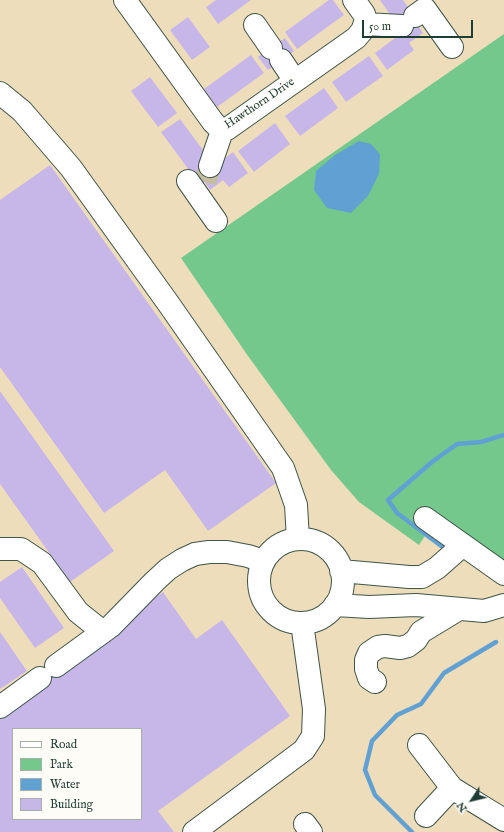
<!DOCTYPE html>
<style>
body{margin:0}
#map{position:relative;width:504px;height:832px;overflow:hidden;background:#edb;font-family:"IM FELL English",serif}
canvas{display:block}
.legend{position:absolute;left:12px;top:728px;width:130px;height:92px;box-sizing:border-box;background:#fdfcf7;border:1px solid #a4b0a9;margin:0;padding:5px 7px;list-style:none;font-size:12px;color:#1f3d34}
.legend li{display:flex;align-items:center;gap:8px;height:20px}
.legend b{width:20px;border:1px solid #a4b0a9}
.north{position:absolute;left:452px;top:780px;width:40px;height:40px;-webkit-text-stroke:3px #fdfcf7;paint-order:stroke;rotate:235deg;font-size:11px;font-weight:700;line-height:16px;text-align:center;color:#1f3d34}
.north::after{content:'';display:block;margin:auto;width:14px;height:18px;background:#1f3d34;clip-path:polygon(50% 0,100% 100%,50% 72%,0 100%)}
.scale{position:absolute;left:362px;top:20px;width:111px;height:18px;box-sizing:border-box;border:2px solid #1f3d34;border-top:0;padding-left:5px;font-size:12px;line-height:14px;white-space:nowrap;color:#1f3d34;-webkit-text-stroke:3px #fdfcf7;paint-order:stroke}
</style>
<div id="map">
<canvas width="504" height="832"></canvas>
<ul class="legend">
<li><b style="height:5px;background:#fff"></b>Road</li>
<li><b style="height:11px;background:#75c88b"></b>Park</li>
<li><b style="height:11px;background:#61a0d3"></b>Water</li>
<li><b style="height:11px;background:#c7b7e9"></b>Building</li>
</ul>
<div class="north">N</div>
<div class="scale">50 m</div>
</div>
<script>
const context = document.querySelector('canvas').getContext('2d');
context.lineJoin = 'round';
function fill(path, color) {
  context.fillStyle = color;
  context.fill(path, 'evenodd');
}
function poly(rows) {
  const path = new Path2D();
  for (const r of rows) {
    if (r.length === 3) {
      path.moveTo(r[0] + r[2], r[1]);
      path.arc(r[0], r[1], r[2], 0, 2 * Math.PI);
      continue;
    }
    path.moveTo(r[0], r[1]);
    for (let i = 2; i < r.length; i += 2) path.lineTo(r[i], r[i + 1]);
  }
  return path;
}
function stroke(path, color, width, dash) {
  context.strokeStyle = color;
  context.lineWidth = width;
  context.lineCap = dash ? 'butt' : 'round';
  context.setLineDash(dash || []);
  context.stroke(path);
}
function write(font, color, halo, rows, align = 'center') {
  context.font = font + ' "IM FELL English",serif';
  context.lineWidth = 3;
  context.setLineDash([]);
  context.textBaseline = 'middle';
  context.strokeStyle = halo;
  context.fillStyle = color;
  for (const [text, x, y, turn = 0] of rows) {
    context.save();
    context.translate(x, y);
    context.rotate((+turn || 0) * Math.PI / 180);
    context.textAlign = isNaN(turn) ? turn : align;
    if (halo) context.strokeText(text, 0, 0);
    context.fillText(text, 0, 0);
    context.restore();
  }
}
const green = poly([
 [504,34,504,561,437,517,419,545,359,502,331,470,248,356,181,258]
]);
const water = poly([
 [359,141,371,144,380,154,379,174,368,196,351,213,327,208,314,190,316,171,335,155]
]);
const stream = poly([
 [444,548,397,513,388,500,432,462,457,444,481,442,504,435],
 [412,832,375,795,365,770,372,741,397,715,421,704,444,673,496,642]
]);
const building = poly([
 [216,0,251,0,218,24,206,7],
 [329,0,333,0,344,15,297,49,285,32],
 [380,0,403,0,419,22,417,24,423,33,409,43,414,50,387,70,375,53,406,30,393,19],
 [188,17,210,47,192,60,170,30],
 [285,38,294,51,268,70,258,57],
 [251,55,264,73,217,107,204,89],
 [369,56,383,76,346,102,332,82],
 [150,77,177,113,158,127,131,91],
 [324,88,338,108,300,136,285,116],
 [180,119,209,158,212,168,233,152,248,173,229,187,223,180,210,190,205,182,200,185,161,132],
 [275,123,290,144,254,172,238,151],
 [50,165,276,483,208,531,165,470,104,513,0,367,0,200],
 [0,391,114,551,70,582,0,484],
 [22,567,64,628,35,648,0,598,0,582],
 [163,592,196,639,222,620,290,716,158,811,174,832,0,832,0,709],
 [13,729,141,729,141,819,13,819],
 [0,632,27,671,0,689]
]);
const minorTunnel = poly([
 [205,182,210,166]
]);
const minor = poly([
 [125,0,213,122,222,131,227,129,356,38,362,31,366,20,364,14,354,0],
 [415,16,425,9,452,47],
 [365,24,402,26],
 [255,25,271,48],
 [281,60,295,81],
 [0,93,22,111,71,168,168,303,283,468,296,505,298,539],
 [210,166,222,131],
 [188,181,216,221],
 [425,518,504,574],
 [301,581,42],
 [0,549,21,549,42,563,78,612,103,632],
 [341,571,409,577,422,577,437,568,463,545],
 [335,605,369,607,416,605,484,611,504,605],
 [56,666,111,626,155,581,168,569,182,560,195,554,209,552,227,552,248,556,263,561],
 [375,682,369,678,366,669,366,660,369,653,378,647,385,646,400,648,408,646,416,640,421,632,459,609],
 [0,707,40,678],
 [419,745,452,788,504,820],
 [426,816,452,788],
 [305,824,311,832],
 [194,832,304,750,313,736,314,709,302,623]
]);
const streetNames = [
 ["Hawthorn Drive",260,104,-34]
];
fill(green, '#75c88b');
fill(water, '#61a0d3');
stroke(stream, '#61a0d3', 4.5);
fill(building, '#c7b7e9');
stroke(minorTunnel, '#c5bda0', 22, [22, 11]);
stroke(minor, '#3e5548', 24);
stroke(minor, '#fff', 22);
write('12px', '#1f3d34', '#fdfcf7', streetNames);
</script>
